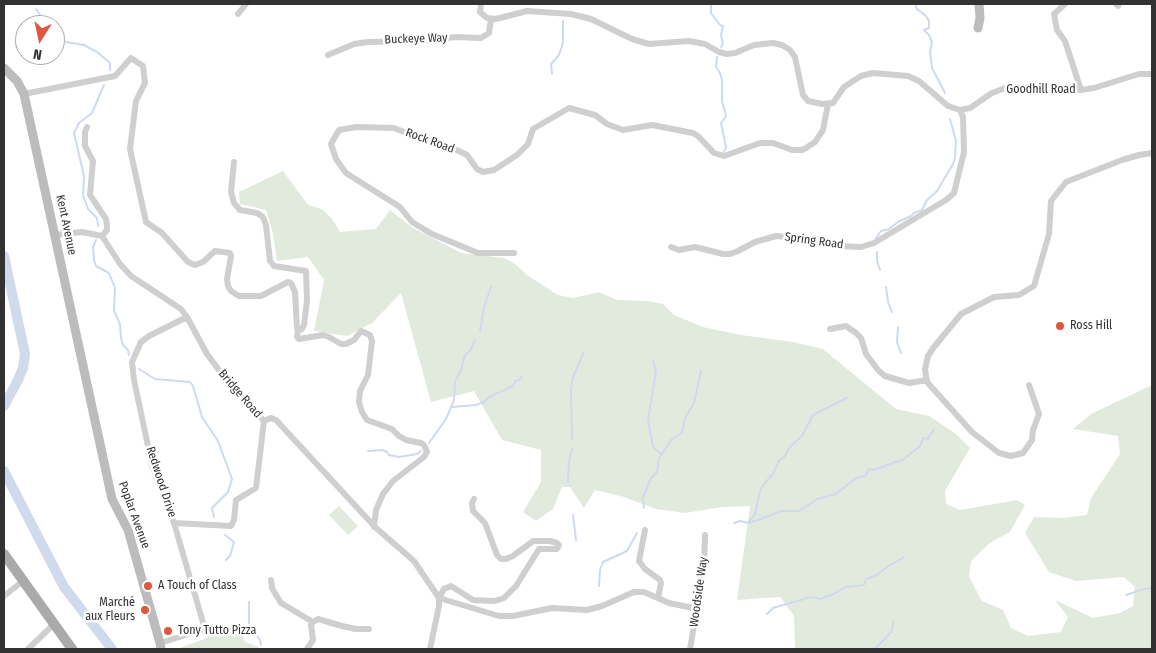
<!DOCTYPE html>
<meta charset="utf-8">
<style>
body{margin:0}
#map{position:relative;width:1156px;height:653px;overflow:hidden;background:#fff;font-family:"Fira Sans Condensed",sans-serif}
canvas{display:block}
.frame{position:absolute;inset:0;border:5px solid #323232;pointer-events:none}
.north{position:absolute;left:15px;top:15px;width:50px;height:50px;box-sizing:border-box;background:#fff;border:1px solid #adadad;border-radius:50%;rotate:190deg;font-size:14px;font-weight:700;line-height:20px;text-align:center;color:#323232}
.north::after{content:'';display:block;margin:auto;width:18px;height:22px;background:#dd583f;clip-path:polygon(50% 0,100% 100%,50% 72%,0 100%)}
</style>
<div id="map">
<canvas width="1156" height="653"></canvas>
<div class="frame"></div>
<div class="north">N</div>
</div>
<script>
const context = document.querySelector('canvas').getContext('2d');
context.lineJoin = 'round';
function fill(path, color) {
  context.fillStyle = color;
  context.fill(path, 'evenodd');
}
function poly(rows) {
  const path = new Path2D();
  for (const r of rows) {
    path.moveTo(r[0], r[1]);
    for (let i = 2; i < r.length; i += 2) path.lineTo(r[i], r[i + 1]);
  }
  return path;
}
function stroke(path, color, width, dash) {
  context.strokeStyle = color;
  context.lineWidth = width;
  context.lineCap = dash ? 'butt' : 'round';
  context.setLineDash(dash || []);
  context.stroke(path);
}
function write(font, color, halo, rows, align = 'center') {
  context.font = font + ' "Fira Sans Condensed",sans-serif';
  context.lineWidth = 5;
  context.setLineDash([]);
  context.textBaseline = 'middle';
  context.strokeStyle = halo;
  context.fillStyle = color;
  for (const [text, x, y, turn = 0] of rows) {
    context.save();
    context.translate(x, y);
    context.rotate((+turn || 0) * Math.PI / 180);
    context.textAlign = isNaN(turn) ? turn : align;
    if (halo) context.strokeText(text, 0, 0);
    context.fillText(text, 0, 0);
    context.restore();
  }
}
const green = poly([
 [283,171,308,205,322,209,332,219,340,232,376,229,390,210,412,227,461,253,504,258,515,264,527,275,558,295,573,298,599,292,617,300,647,301,663,304,674,315,703,327,741,335,793,342,823,349,896,409,929,416,955,433,970,448,945,491,946,504,960,510,1017,500,1025,505,1010,532,991,542,971,561,969,577,982,601,1003,610,1011,628,1028,636,1061,632,1068,617,1055,600,1093,618,1120,613,1133,606,1135,587,1124,577,1076,581,1049,572,1025,533,1034,517,1063,518,1087,515,1091,498,1120,454,1118,436,1073,429,1091,414,1152,385,1152,649,795,649,794,616,780,597,737,600,750,506,722,507,685,513,656,509,624,497,595,490,584,508,570,487,562,487,553,509,536,521,523,512,541,482,541,450,502,440,474,391,431,402,401,293,372,323,347,336,314,331,324,280,308,257,277,261,273,234,266,210,240,204,239,192],
 [339,506,358,526,348,535,329,515],
 [239,626,245,642,259,647,259,649,177,649,207,638,210,635]
]);
const stream = poly([
 [711,4,711,13,720,25,723,26,721,35,723,44,721,47],
 [915,4,917,9,926,16,929,21,929,28,924,30,929,35,932,42,930,52,932,68,945,93],
 [36,9,47,25],
 [55,35,66,42,84,45,97,52,110,63,110,70],
 [717,57,716,67,720,73,722,80,722,101,726,116,721,123,726,147,724,152],
 [552,74,551,64,559,55,563,43,563,21],
 [98,226,97,218,88,209,83,195,84,176,74,133,79,123,92,113,104,85],
 [876,238,881,231,889,229,898,222,911,216,914,213,922,210,927,200,937,191,953,164,955,158,956,141,950,119],
 [96,240,93,247,94,260,96,266,109,273,115,288,114,311,120,324,121,338,123,345,128,350,129,355],
 [877,252,877,261,880,270],
 [886,287,888,302,892,312],
 [898,327,897,342,901,353],
 [480,331,484,307,491,287],
 [653,360,656,371,648,420,653,447,661,454],
 [139,369,155,379,190,382,193,386,202,417,218,441,232,479,228,492,212,508,214,517],
 [452,407,476,405,484,402,489,397,513,386,515,381,519,380,522,377],
 [572,439,571,389,573,377,584,352],
 [429,443,446,419,454,400,455,382,461,370,465,355,470,351,475,340],
 [368,451,383,450,387,452,389,455,399,457,417,454,421,451],
 [568,482,569,461,572,449],
 [644,508,643,497,651,478,657,472,659,458,672,439,682,433,685,418,694,403,701,371],
 [573,515,576,540],
 [734,523,740,521,748,523,758,520,781,511,799,511,817,499,836,494,856,478,865,476,869,469,874,470,904,459,920,446,923,438,928,439,934,429],
 [748,523,755,514,759,495,763,485,773,474,779,461,785,456,789,448,802,436,813,415,847,398],
 [225,535,234,542,230,556,226,560],
 [599,586,600,570,603,562,627,551,637,533],
 [1126,595,1144,589,1152,588],
 [249,602,249,625,260,640,261,645],
 [767,614,773,608,811,597,820,599,834,594,845,587,864,585,866,579,877,575,887,567,904,557],
 [875,649,892,631,893,622]
]);
const river = poly([
 [4,256,25,354,23,368,18,380,4,406],
 [4,471,64,587,112,649]
]);
const street = poly([
 [481,4,480,12,487,18,496,19,527,11,571,14,591,19,632,39,649,44,689,41,705,44,719,52,727,54,735,53,754,45,773,43,782,45,790,50,795,57,803,95,808,101,822,104,833,103,844,87,861,76,873,73,908,76,919,81,948,106,960,110,970,108,992,93,1005,88,1024,87,1081,90,1094,88,1139,74,1152,74],
 [1065,4,1054,14,1057,30,1065,41,1081,90],
 [1116,4,1118,6],
 [238,14,246,4],
 [328,55,354,44,368,42,421,41,456,37,481,38,489,33,491,19],
 [24,94,115,76,131,58,143,66,145,83,136,101,130,149,146,222,162,233,188,262,195,265,203,262,215,251,230,253,231,256,227,279,228,286,231,291,239,296,261,296,288,282,291,283,295,292,297,328,298,330,302,329,304,325,307,300,306,271,274,266,270,261,266,225,263,217,257,213,240,210,234,203,231,192,234,162],
 [87,127,85,132,85,146,93,161,90,195,106,219,107,225,107,230,102,236],
 [55,235,82,232,102,236,120,264,131,276,181,309,187,317,207,354,230,385,264,421,271,418,276,420,376,528,414,561,439,598],
 [671,247,679,250,695,247,723,254,730,254,738,251,755,242,776,236,798,238,837,246,861,247,874,243,946,200,954,193,964,152,963,117,960,110],
 [514,253,478,253,432,234,412,222,400,207,346,173,336,159,331,144,339,130,356,127,394,128,422,139,449,146,467,155,477,169,483,172,494,170,517,155,528,144,533,129,569,108,595,115,607,124,623,130,652,125,693,133,698,136,714,153,724,156,760,143,773,143,792,150,802,150,806,148,815,142,823,130,828,104],
 [830,329,846,326,856,333,861,338,866,354,878,370,885,376,909,383,927,380],
 [298,330,297,337,299,339,323,335,329,337,341,344,346,344,354,340,361,331,370,335,372,341,368,375,360,391,359,402,362,412,367,420,392,429,399,436,406,440,421,443,424,445,427,452,424,457,393,481,383,494,376,510,374,527],
 [1029,385,1039,414,1033,430,1032,440,1023,453,1011,456,999,453,972,432,927,382,925,369,928,356,934,347,961,314,994,297,1019,295,1034,286,1049,234,1051,201,1066,182,1122,160,1139,155,1152,153],
 [174,523,231,526,234,520,236,500,256,488,264,421],
 [645,530,639,561,645,569,660,580,661,583,658,598],
 [271,580,272,588,281,603,313,622],
 [4,596,23,581],
 [439,598,444,589,451,586,473,600,495,601,504,598,516,586,539,549,557,549,559,545,557,543,550,541,533,541,513,556,506,559,501,559,497,555,485,523,473,511,472,503,474,499],
 [439,598,499,616,513,616,552,608,587,610,602,606,634,592,644,592,669,603,698,609],
 [313,622,318,619,342,626,356,629,369,629],
 [160,643,202,630,204,626,174,523,152,465,134,380,132,362,141,342,149,336,187,317],
 [28,649,54,624],
 [307,649,313,640,311,625,313,622],
 [430,649,439,606,439,598],
 [690,649,704,567,705,535]
]);
const secondary = poly([
 [978,28,980,18,979,4],
 [4,68,17,81,24,94,112,499,128,530,160,643,161,649]
]);
const primary = poly([
 [4,554,72,649]
]);
const markers = [
 [1060,326,5,"#dd583f"],
 [148,586,5,"#dd583f"],
 [145,610,5,"#dd583f"],
 [168,631,5,"#dd583f"]
];
const streetNames = [
 ["Buckeye Way",416,39,-2],
 ["Goodhill Road",1041,90],
 ["Rock Road",430,141,20],
 ["Kent Avenue",66,225,78],
 ["Spring Road",814,241,8],
 ["Bridge Road",240,394,49],
 ["Redwood Drive",161,482,72],
 ["Poplar Avenue",134,515,70],
 ["Woodside Way",699,592,-82]
];
const poiNames = [
 ["Ross Hill",1070,326],
 ["A Touch of Class",158,586],
 ["Marché",135,603,"right"],
 ["aux Fleurs",135,617,"right"],
 ["Tony Tutto Pizza",178,631]
];
fill(green, '#e2eade');
stroke(stream, '#cfdaec', 2);
stroke(river, '#cfdaec', 10);
stroke(street, '#cfcfcf', 6);
stroke(secondary, '#bcbcbc', 9);
stroke(primary, '#aaa', 10);
for (const [x, y, r, color] of markers) {
  const dot = new Path2D();
  dot.arc(x, y, r, 0, 2 * Math.PI);
  context.fillStyle = color;
  context.fill(dot);
  stroke(dot, '#fff', 2);
}
write('12px', '#323232', '#fff', streetNames);
write('12px', '#323232', '#fff', poiNames, 'left');
</script>
